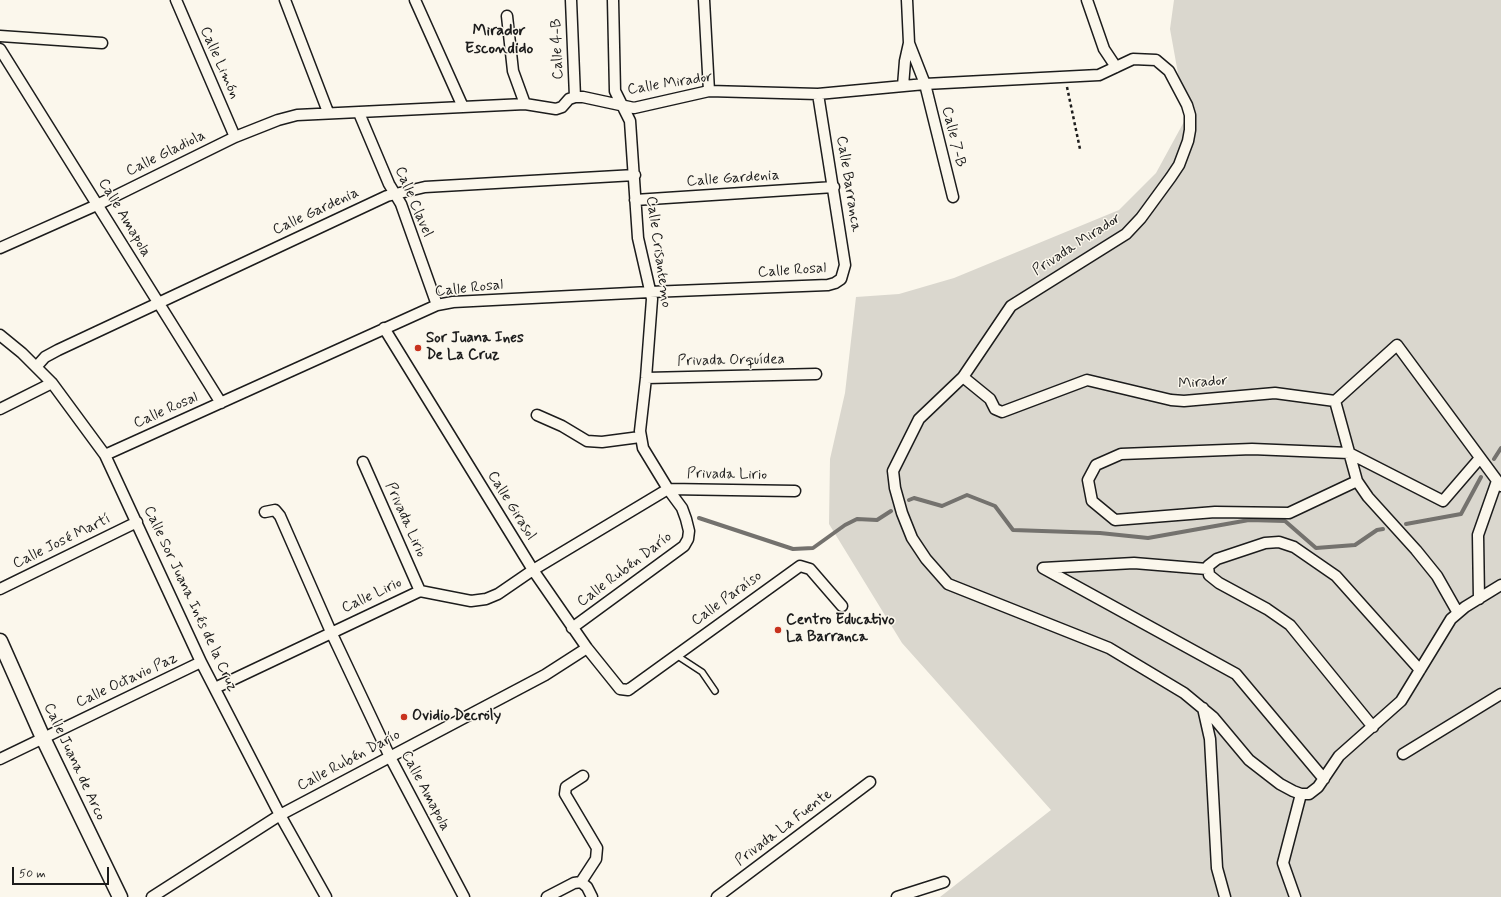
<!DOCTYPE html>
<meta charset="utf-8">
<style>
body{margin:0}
#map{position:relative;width:1501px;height:897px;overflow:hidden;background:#fbf7ec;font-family:Mynerve,sans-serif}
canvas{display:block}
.scale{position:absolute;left:12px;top:867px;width:97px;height:18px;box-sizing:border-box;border:2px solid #1c1c1c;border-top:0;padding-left:5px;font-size:12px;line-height:14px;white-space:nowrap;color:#1c1c1c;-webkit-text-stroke:3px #fbf7ec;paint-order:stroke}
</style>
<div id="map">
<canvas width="1501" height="897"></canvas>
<div class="scale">50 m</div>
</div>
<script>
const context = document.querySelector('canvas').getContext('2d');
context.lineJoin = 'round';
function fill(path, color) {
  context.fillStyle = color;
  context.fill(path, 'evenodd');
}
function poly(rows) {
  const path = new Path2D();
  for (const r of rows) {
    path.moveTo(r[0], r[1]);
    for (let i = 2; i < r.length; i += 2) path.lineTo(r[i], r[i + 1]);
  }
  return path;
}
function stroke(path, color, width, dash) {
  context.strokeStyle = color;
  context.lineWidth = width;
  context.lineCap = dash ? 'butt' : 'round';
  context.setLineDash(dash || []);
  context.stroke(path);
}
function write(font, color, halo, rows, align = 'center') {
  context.font = font + ' Mynerve,sans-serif';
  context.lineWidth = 3;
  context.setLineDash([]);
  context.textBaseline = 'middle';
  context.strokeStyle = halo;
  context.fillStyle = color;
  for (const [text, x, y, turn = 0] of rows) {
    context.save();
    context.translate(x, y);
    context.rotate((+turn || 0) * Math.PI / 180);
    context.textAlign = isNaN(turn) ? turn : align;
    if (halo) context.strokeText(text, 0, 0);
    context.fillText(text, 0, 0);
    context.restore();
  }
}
const green = poly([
 [1174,0,1501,0,1501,897,940,897,1051,810,902,643,829,524,830,459,845,393,856,297,899,294,954,278,1119,210,1156,173,1186,118,1170,29]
]);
const stream = poly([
 [1494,459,1501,448],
 [909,500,914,498,942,506,967,495,995,506,1013,530,1100,533,1148,538,1249,520,1285,521,1316,548,1355,545,1377,530,1383,529],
 [699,518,793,549,813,548,845,525,857,519,877,520,891,511],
 [1406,524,1461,514,1481,477]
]);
const path = poly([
 [1067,87,1080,149]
]);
const lane = poly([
 [676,655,702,672,715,691]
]);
const street = poly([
 [176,0,235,137],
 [285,0,328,112],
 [415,0,463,107],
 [571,0,575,97],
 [613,0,615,91,630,121,638,238,652,299,646,378,640,431,643,448,668,489,795,491],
 [704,0,709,91],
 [1087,0,1104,49,1116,67],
 [507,16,513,71,525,104],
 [0,36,102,43],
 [909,43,925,84,953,197],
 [0,49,221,403],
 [903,86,905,61,909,43,907,0],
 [359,113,389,184,401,204,437,305],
 [635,200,834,187],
 [0,248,99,204,235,137,278,120,297,115,525,104,556,109,562,107,569,99,575,97,583,97,634,108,709,91,818,94,925,84,1099,75,1133,59,1156,60,1169,71,1187,105,1190,115,1190,130,1188,141,1179,165,1171,177,1141,218,1126,234,1011,306,963,377,919,419,893,471,895,488,902,513,912,538,926,559,948,584,1109,648,1184,693,1213,717,1249,760,1280,784,1293,791,1301,794,1309,794,1318,787,1339,756,1401,701,1451,619,1465,607,1501,585],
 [384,328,533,570,587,648,620,689,628,690,631,688,800,566,810,569,842,606],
 [0,335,22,353,52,383,105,455,201,662,280,815,326,897],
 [37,366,45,357,58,350,387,196,425,187,635,175],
 [963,377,990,399,995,409,1002,412,1087,380,1171,400,1184,401,1275,393,1335,401],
 [646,378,816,374],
 [1335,401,1397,345,1501,486],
 [1335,401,1357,481,1368,497,1416,550,1437,576,1458,613],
 [0,409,52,383],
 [537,415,562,426,587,441,602,442,640,437],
 [105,455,437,305,453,302,650,292,828,285,835,283,841,279,845,265,818,94],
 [363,462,420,591],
 [1357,481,1289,513,1215,512,1115,520,1092,501,1088,480,1096,465,1121,454,1252,449,1349,453,1443,501,1480,458],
 [265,512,275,510,280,516,331,632,390,757,464,897],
 [1043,568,1236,674,1324,779],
 [1043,568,1134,563,1207,569],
 [0,589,137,522],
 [1479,599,1478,535,1497,481],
 [215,688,420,591,471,601,486,599,498,594,533,570,668,489,682,508,686,519,689,531,688,539,684,546,572,628],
 [1203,708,1210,739,1217,868,1225,897],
 [1373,727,1290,625,1267,609,1219,583,1209,575,1208,566,1217,559,1265,543,1279,542,1294,547,1336,576,1420,670],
 [1403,754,1501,694],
 [0,759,201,662],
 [581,882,596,859,597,848,565,794,566,787,583,776],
 [581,882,587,887,592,897],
 [152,897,280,815,545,675,587,648],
 [547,897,574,883,581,882],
 [717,897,870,782],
 [897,897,944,882],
 [1295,897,1283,863,1301,794]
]);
const secondary = poly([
 [0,641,43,738,120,897]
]);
const markers = [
 [418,348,4,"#c8321e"],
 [778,630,4,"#c8321e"],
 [404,717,4,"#c8321e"]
];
const streetNames = [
 ["Calle 4-B",558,49,-92],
 ["Calle Limón",219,63,66],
 ["Calle Mirador",670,84,-9],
 ["Calle 7-B",953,137,76],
 ["Calle Gladiola",166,154,-26],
 ["Calle Gardenia",733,179,-4],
 ["Calle Barranca",848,184,81],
 ["Calle Clavel",413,202,67],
 ["Calle Gardenia",316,212,-25],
 ["Calle Amapola",124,218,59],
 ["Privada Mirador",1077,245,-33],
 ["Calle Crisantemo",658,252,82],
 ["Calle Rosal",792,271,-4],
 ["Calle Rosal",469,289,-6],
 ["Privada Orquídea",731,361,-1],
 ["Mirador",1203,383,-4],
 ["Calle Rosal",166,411,-24],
 ["Privada Lirio",727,475,1],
 ["Calle Girasol",511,506,58],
 ["Privada Lirio",405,520,66],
 ["Calle José Martí",62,542,-26],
 ["Calle Rubén Darío",625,570,-37],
 ["Calle Lirio",372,596,-25],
 ["Calle Sor Juana Inés de la Cruz",190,599,65],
 ["Calle Paraíso",727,599,-36],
 ["Calle Octavio Paz",127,681,-25],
 ["Calle Rubén Darío",349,761,-28],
 ["Calle Juana de Arco",74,762,65],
 ["Calle Amapola",425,791,62],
 ["Privada La Fuente",784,828,-37]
];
const poiNames = [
 ["Sor Juana Ines",426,339],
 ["De La Cruz",426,356],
 ["Centro Educativo",786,621],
 ["La Barranca",786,638],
 ["Ovidio Decroly",412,717]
];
const neighbourhoodNames = [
 ["Mirador",499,32],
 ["Escondido",499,50]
];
fill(green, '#dad7ce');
stroke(stream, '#74726e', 4);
stroke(lane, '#1c1c1c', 8);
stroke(street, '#1c1c1c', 13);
stroke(secondary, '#1c1c1c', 17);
stroke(path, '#1c1c1c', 2.5, [3, 3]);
stroke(lane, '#fbf7ec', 5);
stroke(street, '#fbf7ec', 10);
stroke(secondary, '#fbf7ec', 14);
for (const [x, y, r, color] of markers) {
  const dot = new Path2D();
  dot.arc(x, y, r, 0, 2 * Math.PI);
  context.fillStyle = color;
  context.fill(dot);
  stroke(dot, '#fbf7ec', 1.5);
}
write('15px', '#1c1c1c', '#fbf7ec', streetNames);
write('bold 15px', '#1c1c1c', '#fbf7ec', poiNames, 'left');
write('bold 16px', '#1c1c1c', '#fbf7ec', neighbourhoodNames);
</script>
